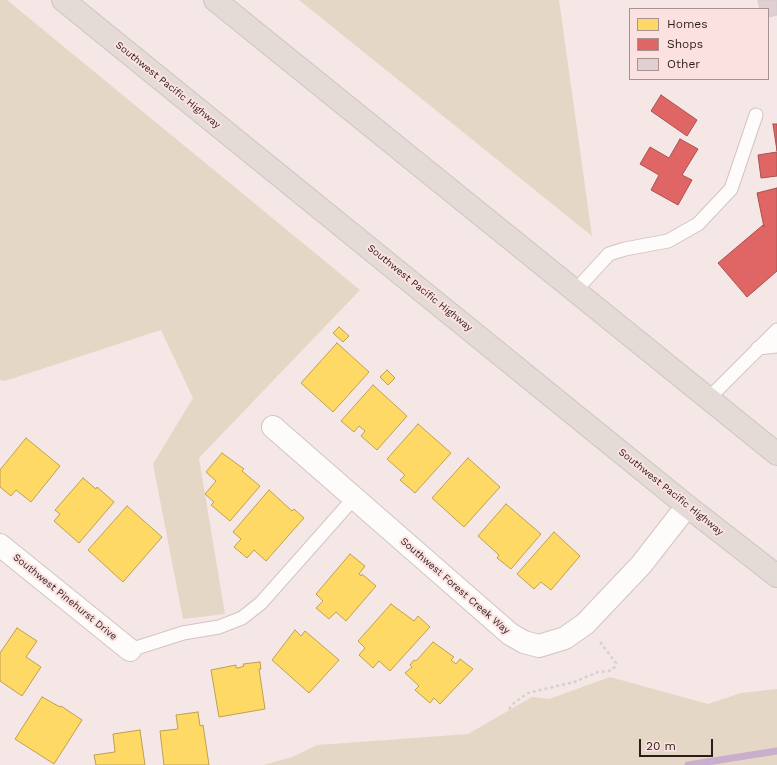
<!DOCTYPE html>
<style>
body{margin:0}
#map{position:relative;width:777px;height:765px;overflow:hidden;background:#f5e7e5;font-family:"Work Sans",sans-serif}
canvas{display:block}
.legend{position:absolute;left:629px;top:8px;width:140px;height:72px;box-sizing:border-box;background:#fbe1df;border:1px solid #a89291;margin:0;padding:5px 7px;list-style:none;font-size:12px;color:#2b1c1b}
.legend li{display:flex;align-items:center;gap:8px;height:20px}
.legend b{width:20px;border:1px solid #a89291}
.scale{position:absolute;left:639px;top:739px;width:74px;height:18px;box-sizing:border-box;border:2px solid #2b1c1b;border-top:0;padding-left:5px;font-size:12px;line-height:14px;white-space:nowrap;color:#2b1c1b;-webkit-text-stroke:3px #fbe1df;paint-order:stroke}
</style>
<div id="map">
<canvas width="777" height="765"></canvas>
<ul class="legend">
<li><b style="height:11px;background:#ffd966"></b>Homes</li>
<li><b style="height:11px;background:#e06666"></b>Shops</li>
<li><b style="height:11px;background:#e0d0d3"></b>Other</li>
</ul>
<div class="scale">20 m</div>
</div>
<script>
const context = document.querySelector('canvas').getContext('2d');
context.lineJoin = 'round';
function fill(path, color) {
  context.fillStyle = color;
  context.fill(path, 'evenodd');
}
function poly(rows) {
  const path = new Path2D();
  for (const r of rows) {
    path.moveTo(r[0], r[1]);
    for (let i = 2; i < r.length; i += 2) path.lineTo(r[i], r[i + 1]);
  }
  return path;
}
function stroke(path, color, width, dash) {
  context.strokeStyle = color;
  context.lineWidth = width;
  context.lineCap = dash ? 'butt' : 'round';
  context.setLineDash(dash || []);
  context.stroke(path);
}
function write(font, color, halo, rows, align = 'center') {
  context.font = font + ' "Work Sans",sans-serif';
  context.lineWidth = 4;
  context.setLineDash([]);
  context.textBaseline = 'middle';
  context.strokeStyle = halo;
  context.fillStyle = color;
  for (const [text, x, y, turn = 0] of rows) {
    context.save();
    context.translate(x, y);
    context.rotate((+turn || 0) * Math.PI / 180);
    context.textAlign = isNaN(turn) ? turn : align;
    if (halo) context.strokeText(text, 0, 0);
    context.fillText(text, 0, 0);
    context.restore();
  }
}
const green = poly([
 [0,0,7,0,360,290,199,458,225,614,183,619,153,464,193,398,161,330,5,381,0,380],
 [299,0,559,0,592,236],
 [610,677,708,704,741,693,777,689,777,765,264,765,292,757,317,745,468,734,532,697,549,699]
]);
const homes = poly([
 [339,327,349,336,343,342,333,333,339,327],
 [337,343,369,372,333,412,301,383,337,343],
 [387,370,395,378,388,385,380,377,387,370],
 [373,385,407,416,377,450,361,436,365,431,359,426,354,432,341,421,373,385],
 [418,424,451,453,415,493,400,480,405,475,387,459,418,424],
 [26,438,60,466,31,502,16,490,11,496,0,487,0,470,26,438],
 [222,453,244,469,242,471,260,486,230,521,211,505,214,502,205,494,216,481,206,472,222,453],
 [468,458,500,487,464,527,432,498,468,458],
 [83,478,96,489,97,487,114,502,79,543,54,521,60,514,55,510,83,478],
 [269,490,292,511,294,509,304,518,266,561,254,550,247,558,234,547,241,539,233,532,269,490],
 [506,504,541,534,511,569,497,558,499,555,478,536,506,504],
 [127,506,162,537,123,582,88,550,127,506],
 [554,532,580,556,551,590,541,582,534,589,517,574,554,532],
 [350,554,365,566,359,574,361,576,362,574,376,586,346,621,336,612,329,619,316,608,323,601,316,594,350,554],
 [391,604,414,621,418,616,430,627,390,671,379,661,373,668,359,655,365,648,358,641,391,604],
 [17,628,37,641,26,657,41,667,22,696,0,681,0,653,17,628],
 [295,630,301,636,305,631,339,660,309,693,272,660,295,630],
 [433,642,454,657,451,660,456,664,460,659,473,669,440,704,434,698,430,703,415,690,419,686,405,673,412,667,410,665,414,660,416,661,433,642],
 [260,662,261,669,259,669,265,709,219,717,211,670,236,665,236,668,238,668,244,666,243,664,260,662],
 [42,697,60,707,61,706,82,720,54,764,15,739,42,697],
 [198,712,200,726,203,725,209,765,164,765,160,731,178,729,176,715,198,712],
 [140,730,145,765,96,765,94,755,115,752,113,734,140,730]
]);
const shops = poly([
 [661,95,697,120,687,136,651,111,661,95],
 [773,124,777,124,777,151,773,124],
 [680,139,698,149,682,175,692,180,678,205,651,190,659,175,640,164,650,147,669,158,680,139],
 [777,152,777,176,761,178,758,155,777,152],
 [777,188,777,271,747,297,718,263,763,225,764,227,757,193,777,188]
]);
const stream = poly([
 [688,765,777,751]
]);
const building = poly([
 [758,0,777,0,777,15,768,17,768,9,760,9,758,0]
]);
const path = poly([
 [509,709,514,703,528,693,574,682,598,672,609,671,615,667,616,663,600,642]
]);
const lane = poly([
 [575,291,609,254,625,249,668,241,698,224,731,189,756,115],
 [758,348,777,346],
 [709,398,777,330],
 [130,650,183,633,219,627,242,618,261,603,354,498]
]);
const street = poly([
 [273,427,510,634,524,642,539,646,565,638,585,624,641,565,687,506],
 [0,545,130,650]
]);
const highway = poly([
 [63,0,687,506,777,576],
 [215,0,777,454]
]);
const streetNames = [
 ["Southwest Pacific Highway",168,85,39],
 ["Southwest Pacific Highway",420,288,39],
 ["Southwest Pacific Highway",671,492,39],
 ["Southwest Forest Creek Way",455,586,41],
 ["Southwest Pinehurst Drive",65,597,39]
];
fill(green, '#e5d7c5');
fill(homes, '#ffd966');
stroke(homes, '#bfa050', 1);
fill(shops, '#e06666');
stroke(shops, '#aa5050', 1);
stroke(stream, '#caaece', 7);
fill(building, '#e0d0d3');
stroke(building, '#d6c9cb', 1);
stroke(lane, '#d2c4c2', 15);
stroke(street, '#d2c4c2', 24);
stroke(highway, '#ccc4c3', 24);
stroke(path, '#d6d1d1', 2.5, [3, 3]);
stroke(lane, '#fefbfb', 13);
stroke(street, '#fefbfb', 22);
stroke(highway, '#e5dbd6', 22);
write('10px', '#2b1c1b', '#fbe1df', streetNames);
</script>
